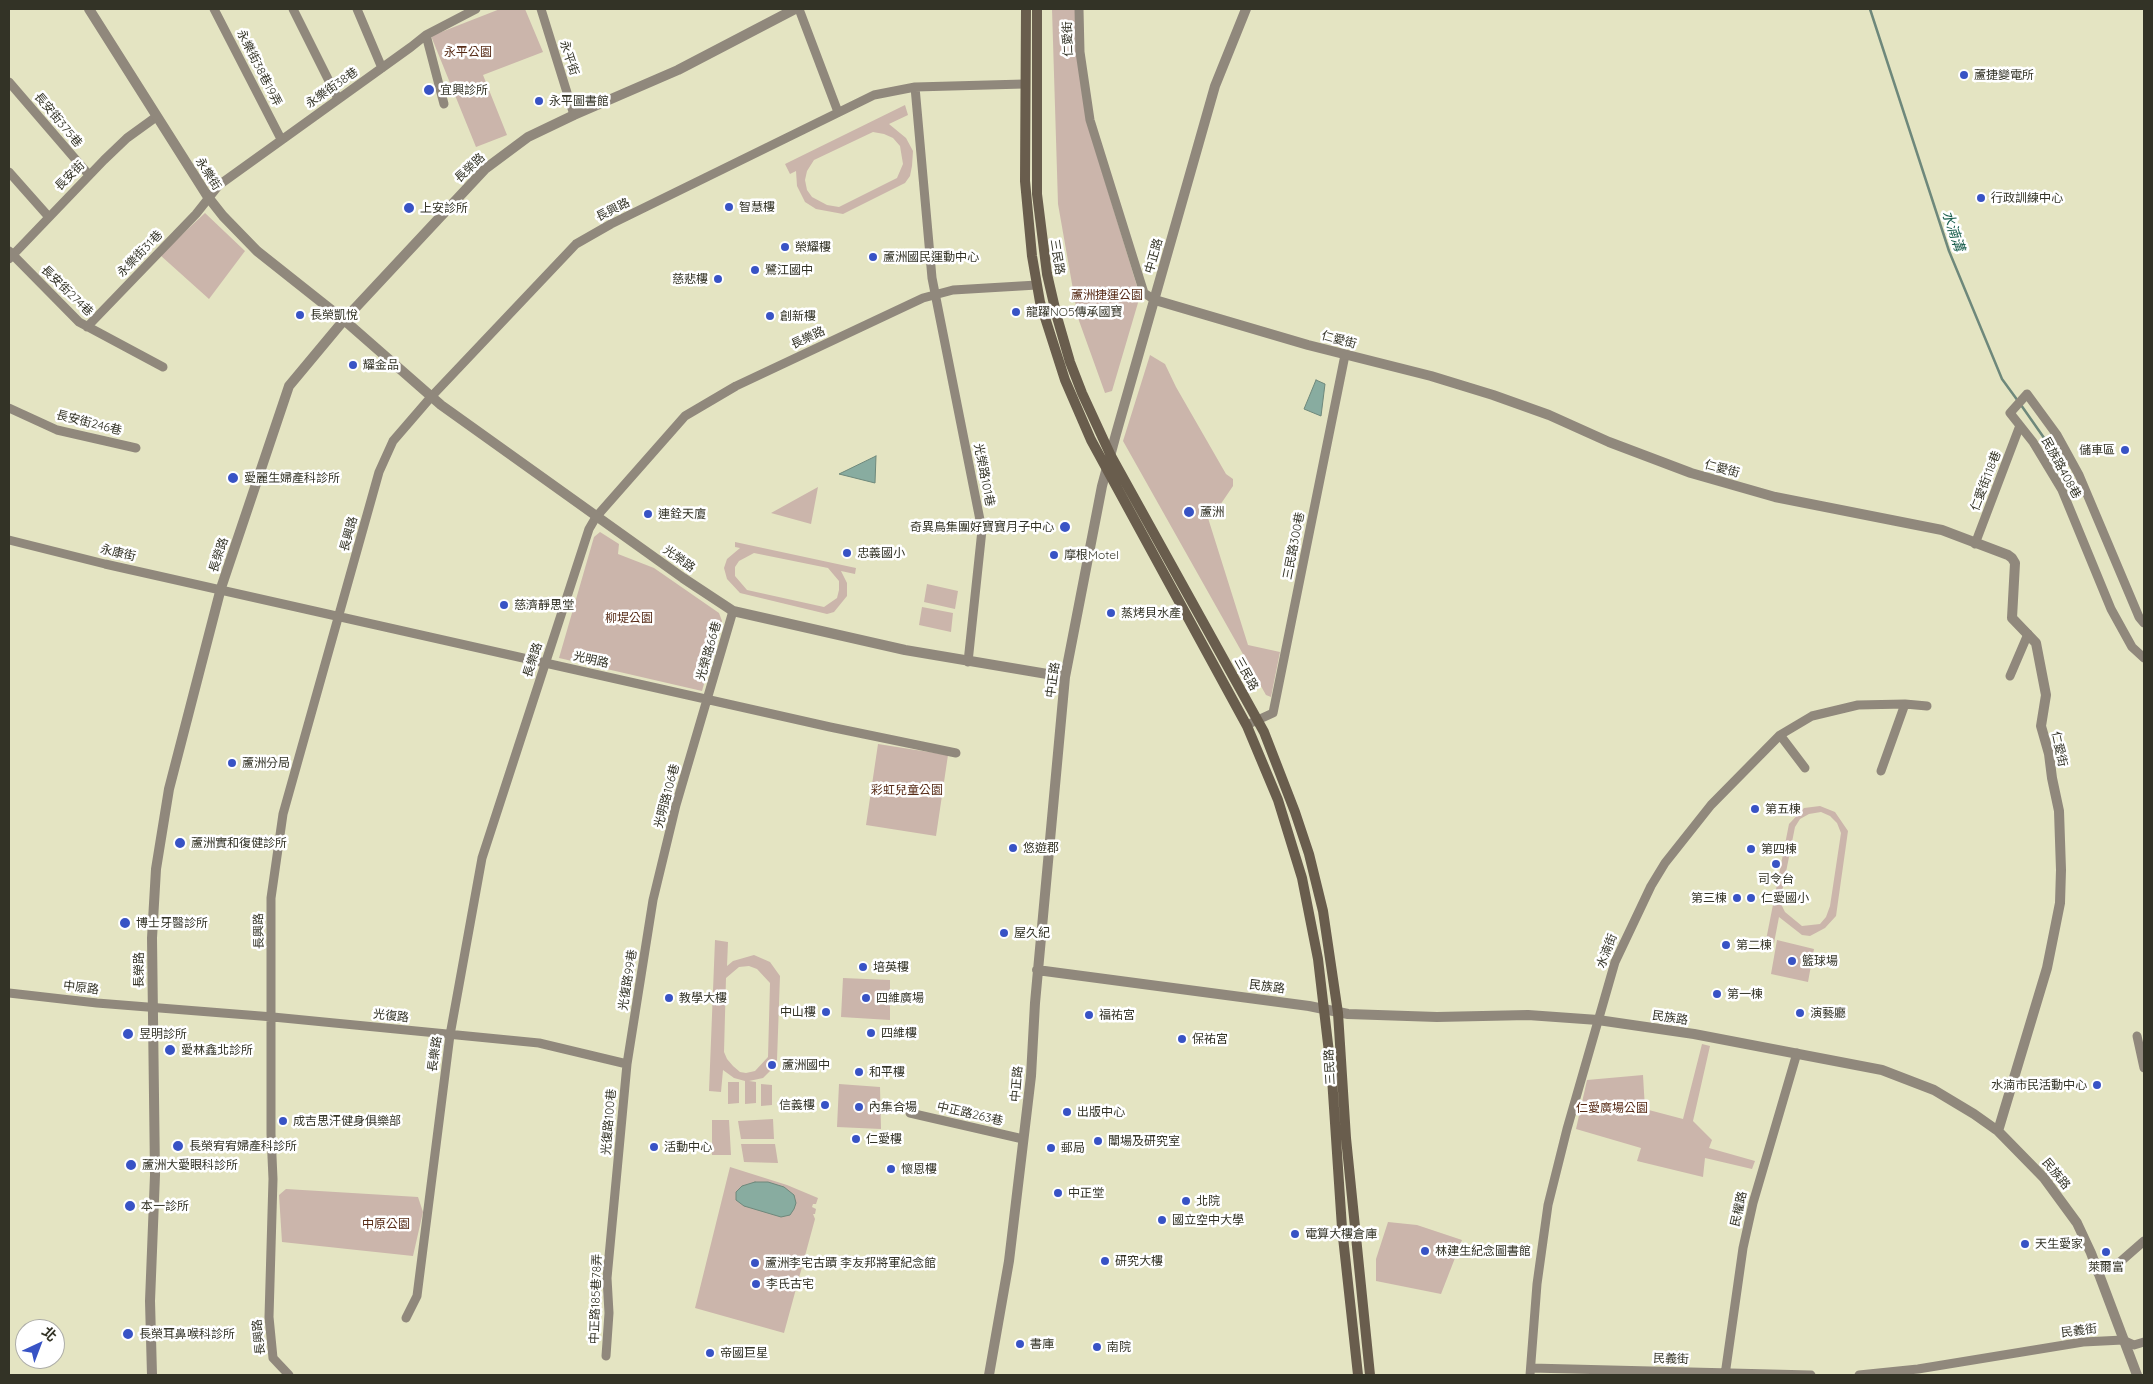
<!DOCTYPE html>
<meta charset="utf-8">
<style>
body{margin:0}
#map{position:relative;width:2153px;height:1384px;overflow:hidden;background:#e4e4c2;font-family:Quicksand,"Noto Sans TC",sans-serif}
canvas{display:block}
.frame{position:absolute;inset:0;border:10px solid #333326;pointer-events:none}
.north{position:absolute;left:15px;top:1319px;width:50px;height:50px;box-sizing:border-box;background:#fff;border:1px solid #adada8;border-radius:50%;rotate:43deg;font-size:14px;font-weight:700;line-height:20px;text-align:center;color:#333326}
.north::after{content:'';display:block;margin:auto;width:18px;height:22px;background:#3853c5;clip-path:polygon(50% 0,100% 100%,50% 72%,0 100%)}
</style>
<div id="map">
<canvas width="2153" height="1384"></canvas>
<div class="frame"></div>
<div class="north">北</div>
</div>
<script>
const context = document.querySelector('canvas').getContext('2d');
context.lineJoin = 'round';
function fill(path, color) {
  context.fillStyle = color;
  context.fill(path, 'evenodd');
}
function poly(rows) {
  const path = new Path2D();
  for (const r of rows) {
    path.moveTo(r[0], r[1]);
    for (let i = 2; i < r.length; i += 2) path.lineTo(r[i], r[i + 1]);
  }
  return path;
}
function stroke(path, color, width, dash) {
  context.strokeStyle = color;
  context.lineWidth = width;
  context.lineCap = dash ? 'butt' : 'round';
  context.setLineDash(dash || []);
  context.stroke(path);
}
function write(font, color, halo, rows, align = 'center') {
  context.font = font + ' Quicksand,"Noto Sans TC",sans-serif';
  context.lineWidth = 5;
  context.setLineDash([]);
  context.textBaseline = 'middle';
  context.strokeStyle = halo;
  context.fillStyle = color;
  for (const [text, x, y, turn = 0] of rows) {
    context.save();
    context.translate(x, y);
    context.rotate((+turn || 0) * Math.PI / 180);
    context.textAlign = isNaN(turn) ? turn : align;
    if (halo) context.strokeText(text, 0, 0);
    context.fillText(text, 0, 0);
    context.restore();
  }
}
const green = poly([
 [500,9,525,9,543,52,483,75,507,135,476,147,431,36],
 [1052,9,1080,9,1086,119,1140,296,1112,391,1105,393,1078,318,1058,204],
 [905,105,908,115,889,124,906,138,913,151,912,166,910,176,905,183,843,214,816,209,805,202,797,186,796,171,790,174,785,164],
 [873,132,884,134,893,138,900,146,903,164,897,178,839,207,827,205,812,197,807,190,805,180,807,171,814,160],
 [205,213,245,251,209,299,160,255],
 [1150,355,1165,364,1176,387,1226,474,1233,479,1233,486,1214,514,1208,518,1248,645,1280,652,1271,697,1266,695,1123,441],
 [818,487,811,524,771,513],
 [600,532,619,544,618,554,654,568,719,613,722,621,702,691,559,658,594,537],
 [735,542,856,568,855,574,841,571,847,583,847,596,834,612,827,614,740,593,727,579,724,568,727,559,740,548,735,547],
 [754,553,828,568,839,581,839,590,837,598,824,607,747,590,735,576,735,567,739,561],
 [927,584,958,591,955,609,924,602],
 [922,607,953,613,951,632,919,625],
 [878,744,948,755,936,836,866,825],
 [1820,806,1835,812,1848,831,1836,916,1825,928,1810,936,1802,935,1779,917,1774,943,1766,940,1789,824,1804,808],
 [1821,812,1830,816,1837,823,1841,833,1830,906,1826,917,1820,924,1802,926,1785,912,1780,902,1795,827,1800,819,1809,814],
 [715,940,728,942,727,966,733,961,754,955,770,962,780,976,777,1060,773,1068,763,1078,749,1081,756,1082,756,1103,745,1104,745,1081,734,1078,723,1070,721,1092,709,1091],
 [749,966,757,969,770,983,768,1057,755,1071,746,1073,740,1072,733,1066,727,1059,724,1052,726,978,739,967],
 [1777,940,1814,949,1808,982,1771,974],
 [843,978,890,980,890,1020,841,1017],
 [1702,1044,1710,1046,1693,1121,1712,1140,1709,1148,1755,1161,1752,1169,1705,1158,1703,1177,1637,1161,1641,1148,1576,1129,1587,1080,1643,1075,1645,1109,1683,1119],
 [728,1082,739,1082,739,1103,728,1104],
 [761,1084,772,1085,772,1105,761,1106],
 [839,1084,880,1087,881,1129,837,1127],
 [773,1119,774,1139,741,1139,738,1121],
 [712,1120,729,1120,731,1155,712,1155],
 [741,1144,775,1144,778,1163,744,1162],
 [730,1167,787,1185,818,1198,816,1204,813,1204,812,1207,816,1209,815,1214,813,1214,815,1219,784,1333,695,1308],
 [286,1189,418,1197,423,1212,413,1256,282,1242,279,1195],
 [1388,1222,1417,1225,1462,1240,1441,1294,1376,1281,1376,1259]
]);
const water = poly([
 [1316,380,1325,384,1321,416,1304,409,1316,380],
 [876,456,875,483,839,474,876,456],
 [755,1182,768,1182,784,1187,794,1195,796,1203,794,1209,790,1215,781,1217,744,1206,736,1200,736,1192,742,1186,755,1182]
]);
const stream = poly([
 [1870,9,1949,251,2002,379,2018,401],
 [2021,405,2049,445]
]);
const minor = poly([
 [214,9,281,139],
 [293,9,338,99],
 [357,9,382,68],
 [541,9,574,115],
 [799,9,838,112],
 [1079,9,1080,52,1090,120,1144,293,1155,300],
 [426,35,444,104],
 [9,82,89,175],
 [915,87,932,278,982,530,968,662],
 [9,172,48,216],
 [9,251,79,322,163,367],
 [9,259,104,160,127,138,156,117],
 [87,327,196,214,219,185,411,47,426,35,476,9],
 [9,408,57,430,136,448],
 [9,540,105,564,830,727,956,753],
 [1975,544,2019,428],
 [2144,623,2139,617,2079,475,2057,435,2027,394,2010,413,2033,442,2062,490,2111,609,2132,647,2144,658],
 [2010,676,2028,634],
 [1251,723,1273,713,1345,355],
 [1780,735,1805,768],
 [1881,771,1905,704],
 [9,993,97,1003,273,1017,539,1043,627,1064],
 [2137,1036,2144,1068],
 [910,1113,1023,1139],
 [2097,1272,2120,1262,2144,1241],
 [406,1318,417,1296,450,1035,482,858,589,529,596,517,685,416,736,386,923,298,953,290,1037,285],
 [606,1356,609,1313,607,1278,627,1064,653,900,676,805,733,611],
 [1531,1368,1811,1375],
 [289,1375,273,1358,269,1317,273,1179,271,1134,271,898,283,814,379,472,393,441,431,397,576,244,611,224,874,95,915,87,1024,84],
 [1530,1375,1537,1284,1548,1205,1567,1129,1615,962,1651,886,1665,863,1711,805,1780,735,1812,716,1858,705,1905,704,1927,706],
 [1725,1375,1743,1248,1753,1203,1797,1053],
 [1859,1375,1918,1369,2083,1342,2123,1340,2134,1345,2144,1342]
]);
const tertiary = poly([
 [89,9,208,197,223,216,257,251,344,320,441,405,683,578,733,611,905,650,1065,677],
 [1155,300,1308,345,1431,376,1493,395,1549,415,1609,442,1691,473,1775,497,1942,530,2008,555,2012,558,2015,563,2012,618,2036,643,2046,695,2041,726,2049,754,2052,778,2059,811,2061,870,2060,903,2047,968,1998,1131],
 [1037,970,1309,1006,1348,1014,1437,1017,1528,1015,1598,1020,1694,1034,1882,1070,1934,1090,1974,1114,1998,1131,2044,1178,2077,1223,2091,1253,2137,1375],
 [152,1375,150,1301,155,1175,152,938,156,869,169,789,221,588,289,386,344,320,485,169,528,137,574,115,678,70,795,9],
 [989,1375,1009,1261,1031,1076,1035,1003,1065,677,1102,486,1116,434,1215,86,1246,9]
]);
const secondary = poly([
 [1026,9,1025,181,1032,256,1040,302,1065,380,1091,440,1247,726,1278,800,1302,878,1318,959,1332,1078,1342,1228,1358,1375],
 [1037,9,1037,194,1047,274,1057,317,1070,362,1082,393,1111,456,1264,732,1295,812,1309,854,1323,911,1338,1013,1346,1138,1370,1375]
]);
const markers = [
 [1964,75,5,"#3853c5"],
 [429,90,6,"#3853c5"],
 [539,101,5,"#3853c5"],
 [1981,198,5,"#3853c5"],
 [729,207,5,"#3853c5"],
 [409,208,6,"#3853c5"],
 [785,247,5,"#3853c5"],
 [873,257,5,"#3853c5"],
 [755,270,5,"#3853c5"],
 [718,279,5,"#3853c5"],
 [1016,312,5,"#3853c5"],
 [300,315,5,"#3853c5"],
 [770,316,5,"#3853c5"],
 [353,365,5,"#3853c5"],
 [2125,450,5,"#3853c5"],
 [233,478,6,"#3853c5"],
 [1189,512,6,"#3853c5"],
 [648,514,5,"#3853c5"],
 [1065,527,6,"#3853c5"],
 [847,553,5,"#3853c5"],
 [1054,555,5,"#3853c5"],
 [504,605,5,"#3853c5"],
 [1111,613,5,"#3853c5"],
 [232,763,5,"#3853c5"],
 [1755,809,5,"#3853c5"],
 [180,843,6,"#3853c5"],
 [1013,848,5,"#3853c5"],
 [1751,849,5,"#3853c5"],
 [1776,864,5,"#3853c5"],
 [1737,898,5,"#3853c5"],
 [1751,898,5,"#3853c5"],
 [125,923,6,"#3853c5"],
 [1004,933,5,"#3853c5"],
 [1726,945,5,"#3853c5"],
 [1792,961,5,"#3853c5"],
 [863,967,5,"#3853c5"],
 [1717,994,5,"#3853c5"],
 [669,998,5,"#3853c5"],
 [866,998,5,"#3853c5"],
 [826,1012,5,"#3853c5"],
 [1800,1013,5,"#3853c5"],
 [1089,1015,5,"#3853c5"],
 [871,1033,5,"#3853c5"],
 [128,1034,6,"#3853c5"],
 [1182,1039,5,"#3853c5"],
 [170,1050,6,"#3853c5"],
 [772,1065,5,"#3853c5"],
 [859,1072,5,"#3853c5"],
 [2097,1085,5,"#3853c5"],
 [825,1105,5,"#3853c5"],
 [859,1107,5,"#3853c5"],
 [1067,1112,5,"#3853c5"],
 [283,1121,5,"#3853c5"],
 [856,1139,5,"#3853c5"],
 [1098,1141,5,"#3853c5"],
 [178,1146,6,"#3853c5"],
 [654,1147,5,"#3853c5"],
 [1051,1148,5,"#3853c5"],
 [131,1165,6,"#3853c5"],
 [891,1169,5,"#3853c5"],
 [1058,1193,5,"#3853c5"],
 [1186,1201,5,"#3853c5"],
 [130,1206,6,"#3853c5"],
 [1162,1220,5,"#3853c5"],
 [1295,1234,5,"#3853c5"],
 [2025,1244,5,"#3853c5"],
 [1425,1251,5,"#3853c5"],
 [2106,1252,5,"#3853c5"],
 [1105,1261,5,"#3853c5"],
 [755,1263,5,"#3853c5"],
 [756,1284,5,"#3853c5"],
 [128,1334,6,"#3853c5"],
 [1020,1344,5,"#3853c5"],
 [1097,1347,5,"#3853c5"],
 [710,1353,5,"#3853c5"]
];
const streetNames = [
 ["仁愛街",1068,39,-92],
 ["永平街",569,58,72],
 ["永樂街38巷19弄",259,68,63],
 ["永樂街38巷",332,88,-35],
 ["長安街375巷",58,120,50],
 ["長榮路",470,168,-43],
 ["永樂街",208,174,57],
 ["長安街",70,176,-45],
 ["長興路",613,210,-27],
 ["永樂街31巷",140,254,-46],
 ["中正路",1154,256,-74],
 ["三民路",1057,257,81],
 ["長安街274巷",67,291,44],
 ["長樂路",808,338,-25],
 ["仁愛街",1339,340,15],
 ["長安街246巷",89,423,14],
 ["民族路408巷",2061,468,61],
 ["仁愛街",1722,469,15],
 ["光榮路101巷",984,475,79],
 ["仁愛街118巷",1986,481,-69],
 ["長興路",349,534,-75],
 ["三民路300巷",1294,546,-79],
 ["永康街",118,553,13],
 ["長榮路",219,555,-72],
 ["光榮路",679,559,35],
 ["光榮路66巷",709,651,-74],
 ["長樂路",533,660,-72],
 ["光明路",591,660,13],
 ["三民路",1246,674,61],
 ["中正路",1053,680,-82],
 ["仁愛街",2059,749,78],
 ["光明路106巷",667,796,-75],
 ["長興路",259,931,-91],
 ["水湳街",1607,951,-69],
 ["長榮路",139,970,-90],
 ["光復路99巷",628,980,-81],
 ["民族路",1267,987,7],
 ["中原路",81,988,7],
 ["光復路",391,1016,6],
 ["民族路",1670,1018,8],
 ["長樂路",435,1054,-82],
 ["三民路",1330,1067,-93],
 ["中正路",1017,1084,-85],
 ["中正路263巷",970,1114,13],
 ["光復路100巷",609,1122,-85],
 ["民族路",2056,1174,50],
 ["民權路",1739,1209,-77],
 ["中正路185巷78弄",596,1299,-88],
 ["民義街",2079,1331,-7],
 ["長興路",259,1337,-96],
 ["民義街",1671,1359,2]
];
const parkNames = [
 ["永平公園",468,52],
 ["蘆洲捷運公園",1107,295],
 ["柳堤公園",629,618],
 ["彩虹兒童公園",907,790],
 ["仁愛廣場公園",1612,1108],
 ["中原公園",386,1224]
];
const poiNames = [
 ["蘆捷變電所",1974,75],
 ["宜興診所",440,90],
 ["永平圖書館",549,101],
 ["行政訓練中心",1991,198],
 ["智慧樓",739,207],
 ["上安診所",420,208],
 ["榮耀樓",795,247],
 ["蘆洲國民運動中心",883,257],
 ["鷺江國中",765,270],
 ["慈悲樓",708,279,"right"],
 ["龍躍NO5傳承國寶",1026,312],
 ["長榮凱悅",310,315],
 ["創新樓",780,316],
 ["耀金品",363,365],
 ["儲車區",2115,450,"right"],
 ["愛麗生婦產科診所",244,478],
 ["蘆洲",1200,512],
 ["連銓天廈",658,514],
 ["奇異鳥集團好寶寶月子中心",1054,527,"right"],
 ["忠義國小",857,553],
 ["摩根Motel",1064,555],
 ["慈濟靜思堂",514,605],
 ["蒸烤貝水產",1121,613],
 ["蘆洲分局",242,763],
 ["第五棟",1765,809],
 ["蘆洲實和復健診所",191,843],
 ["悠遊郡",1023,848],
 ["第四棟",1761,849],
 ["司令台",1776,879,"center"],
 ["第三棟",1727,898,"right"],
 ["仁愛國小",1761,898],
 ["博士牙醫診所",136,923],
 ["屋久紀",1014,933],
 ["第二棟",1736,945],
 ["籃球場",1802,961],
 ["培英樓",873,967],
 ["第一棟",1727,994],
 ["教學大樓",679,998],
 ["四維廣場",876,998],
 ["中山樓",816,1012,"right"],
 ["演藝廳",1810,1013],
 ["福祐宮",1099,1015],
 ["四維樓",881,1033],
 ["昱明診所",139,1034],
 ["保祐宮",1192,1039],
 ["愛林鑫北診所",181,1050],
 ["蘆洲國中",782,1065],
 ["和平樓",869,1072],
 ["水湳市民活動中心",2087,1085,"right"],
 ["信義樓",815,1105,"right"],
 ["內集合場",869,1107],
 ["出版中心",1077,1112],
 ["成吉思汗健身俱樂部",293,1121],
 ["仁愛樓",866,1139],
 ["闈場及研究室",1108,1141],
 ["長榮宥宥婦產科診所",189,1146],
 ["活動中心",664,1147],
 ["郵局",1061,1148],
 ["蘆洲大愛眼科診所",142,1165],
 ["懷恩樓",901,1169],
 ["中正堂",1068,1193],
 ["北院",1196,1201],
 ["本一診所",141,1206],
 ["國立空中大學",1172,1220],
 ["電算大樓倉庫",1305,1234],
 ["天生愛家",2035,1244],
 ["林建生紀念圖書館",1435,1251],
 ["研究大樓",1115,1261],
 ["蘆洲李宅古蹟 李友邦將軍紀念館",765,1263],
 ["萊爾富",2106,1267,"center"],
 ["李氏古宅",766,1284],
 ["長榮耳鼻喉科診所",139,1334],
 ["書庫",1030,1344],
 ["南院",1107,1347],
 ["帝國巨星",720,1353]
];
const waterNames = [
 ["水湳溝",1953,231,71]
];
fill(green, '#cbb5ab');
fill(water, '#88aca0');
stroke(water, '#6e887b', 1);
stroke(stream, '#6e887b', 2.5);
stroke(minor, '#90887c', 9);
stroke(tertiary, '#90887c', 10);
stroke(secondary, '#695d4d', 10);
for (const [x, y, r, color] of markers) {
  const dot = new Path2D();
  dot.arc(x, y, r, 0, 2 * Math.PI);
  context.fillStyle = color;
  context.fill(dot);
  stroke(dot, '#fff', 2);
}
write('12px', '#333326', '#fff', streetNames);
write('12px', '#562a15', '#fff', parkNames);
write('12px', '#333326', '#fff', poiNames, 'left');
write('italic 14px', '#1b5f4e', '#fff', waterNames);
</script>
